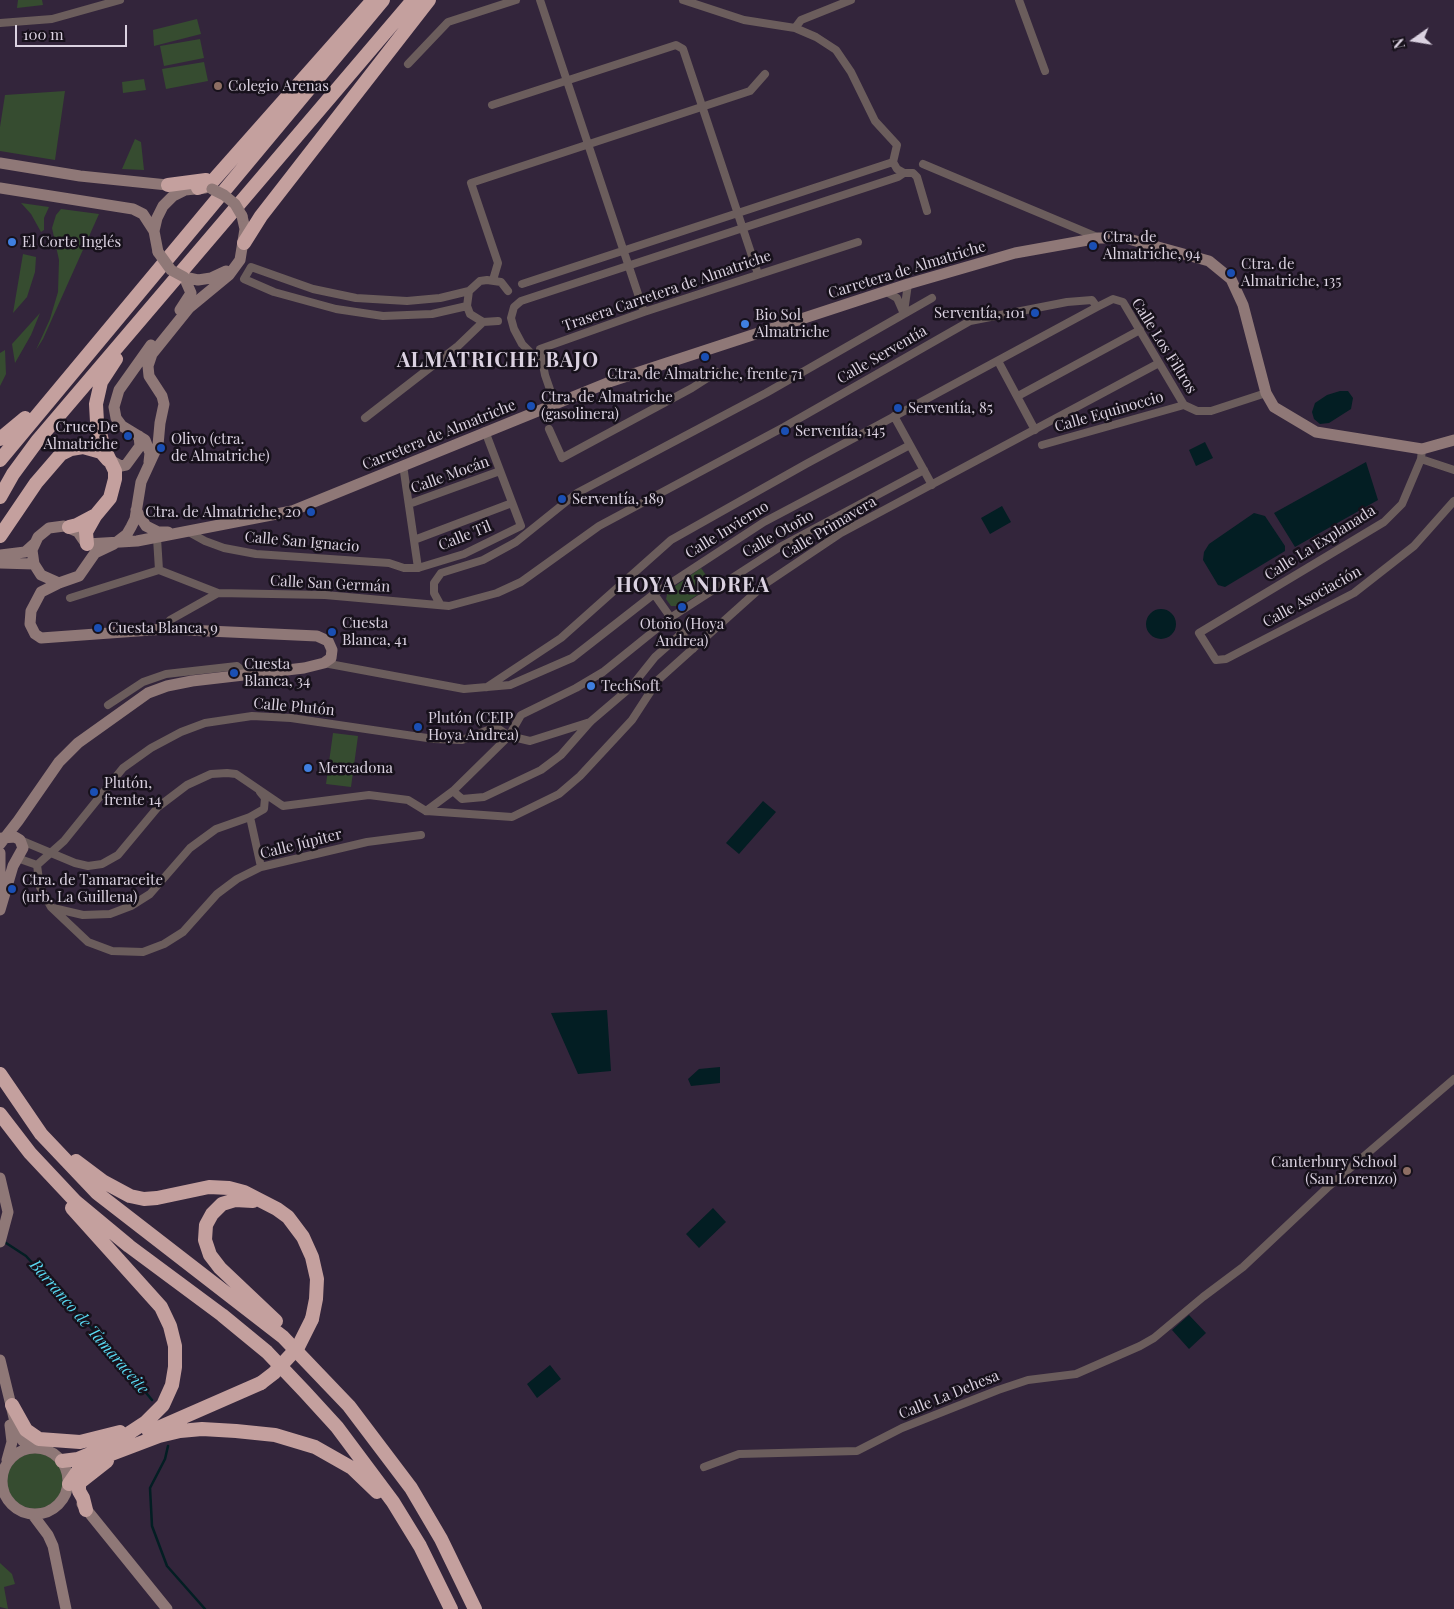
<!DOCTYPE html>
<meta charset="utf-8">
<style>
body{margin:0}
#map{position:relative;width:1454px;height:1609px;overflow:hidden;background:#33253b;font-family:"Playfair Display",serif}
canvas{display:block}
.north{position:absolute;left:1389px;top:15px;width:50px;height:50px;-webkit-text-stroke:4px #17111b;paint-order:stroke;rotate:257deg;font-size:14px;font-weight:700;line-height:20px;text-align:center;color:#dbd2e1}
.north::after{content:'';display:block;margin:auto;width:18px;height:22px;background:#dbd2e1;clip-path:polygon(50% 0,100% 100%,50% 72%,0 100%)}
.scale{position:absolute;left:15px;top:25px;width:112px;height:22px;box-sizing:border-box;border:2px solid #dbd2e1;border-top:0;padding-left:6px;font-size:15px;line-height:18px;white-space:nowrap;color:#dbd2e1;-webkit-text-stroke:4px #17111b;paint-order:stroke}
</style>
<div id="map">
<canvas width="1454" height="1609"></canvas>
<div class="north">N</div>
<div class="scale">100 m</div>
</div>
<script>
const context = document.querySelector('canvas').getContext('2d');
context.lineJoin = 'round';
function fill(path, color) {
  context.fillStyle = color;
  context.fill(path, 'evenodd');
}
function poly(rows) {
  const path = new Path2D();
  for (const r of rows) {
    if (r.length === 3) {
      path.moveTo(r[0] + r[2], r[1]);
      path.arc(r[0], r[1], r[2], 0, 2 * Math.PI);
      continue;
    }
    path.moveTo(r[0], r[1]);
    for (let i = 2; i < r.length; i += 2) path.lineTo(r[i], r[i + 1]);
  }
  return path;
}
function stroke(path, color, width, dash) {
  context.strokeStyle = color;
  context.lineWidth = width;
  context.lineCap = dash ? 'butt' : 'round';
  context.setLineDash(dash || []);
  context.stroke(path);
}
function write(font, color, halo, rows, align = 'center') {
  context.font = font + ' "Playfair Display",serif';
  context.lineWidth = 5;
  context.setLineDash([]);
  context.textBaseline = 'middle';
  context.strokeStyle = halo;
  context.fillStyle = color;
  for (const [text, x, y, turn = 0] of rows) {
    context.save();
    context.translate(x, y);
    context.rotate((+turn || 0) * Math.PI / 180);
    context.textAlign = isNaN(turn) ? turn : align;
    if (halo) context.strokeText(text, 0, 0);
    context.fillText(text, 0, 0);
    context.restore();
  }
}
const green = poly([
 [18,0,42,0,43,5,17,8],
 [197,19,201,34,154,46,153,30],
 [200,39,204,58,164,66,160,46],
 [204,62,208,81,166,89,162,69],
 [144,79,146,90,123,93,122,82],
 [65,91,55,160,0,151,0,127,5,95],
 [135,139,141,142,144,170,122,169],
 [21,203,49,207,44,218,44,230,41,232,31,214],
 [61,209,99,214,43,339,36,350,50,319,58,292,59,260,52,228,56,215],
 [23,254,36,257,35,272,27,297,13,313],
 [40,313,31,335,15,363,12,344],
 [5,350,6,374,0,386,0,353],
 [701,568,713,585,680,606,671,606,666,599,668,591],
 [333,733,358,736,351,787,326,784],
 [35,1481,28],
 [0,1563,12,1574,15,1584,4,1587,8,1609,0,1607]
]);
const water = poly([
 [1340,391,1348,391,1353,398,1351,409,1329,423,1320,424,1314,419,1312,412,1315,403,1327,395],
 [1205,442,1213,458,1196,466,1189,450],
 [1366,462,1378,500,1295,547,1274,513],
 [1002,506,1011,522,990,534,981,518],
 [1254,513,1265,516,1285,546,1285,551,1225,587,1218,585,1203,560,1204,552,1209,544],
 [1161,624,15],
 [763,801,776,812,739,854,726,843],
 [607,1010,611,1071,578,1074,551,1013],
 [720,1067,720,1083,691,1086,688,1079,699,1069],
 [713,1208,726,1222,699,1248,686,1234],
 [1189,1315,1206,1333,1189,1349,1172,1330],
 [550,1365,561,1379,537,1398,527,1384]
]);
const stream = poly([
 [3,1241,26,1256,106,1344,152,1400],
 [168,1446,165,1459,150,1488,152,1526,167,1566,205,1609]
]);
const street = poly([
 [540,0,644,312],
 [683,0,744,20,795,28,816,37,836,50,851,72,875,121,897,145,893,162,897,169,904,173,913,173,917,177,927,211],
 [1019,0,1045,71],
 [0,23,52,19,120,0],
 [795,28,801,20,851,0],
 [408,64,448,22,516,0],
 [492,105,676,45,683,49,758,274],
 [923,164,1097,237],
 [493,280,498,263,471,183,750,91,765,74],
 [522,284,893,162],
 [885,291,897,298,904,314],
 [467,306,432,314,383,316,336,309,274,292,244,279,251,267,313,289,356,298,407,301,440,298,469,291],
 [1097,307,1113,299,1123,302,1184,405,1197,411,1211,411,1266,393],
 [904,312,908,284],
 [498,321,483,322,470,314,467,306,469,291,480,281,487,280,501,282,508,291],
 [541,356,531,353,522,344,514,329,511,318,514,307,521,301,898,177,904,173],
 [998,361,1035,430],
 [1018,396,1140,330],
 [555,404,545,375,540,349,644,312,858,242],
 [894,416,932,485],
 [365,418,458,346,483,322],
 [549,429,562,458,692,388,717,372],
 [1042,445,1184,405],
 [1422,449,1421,459,1402,504,1384,522,1199,633,1216,660,1226,659,1354,593,1414,546,1454,501],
 [1421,459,1454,470],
 [403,465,418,568],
 [409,504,500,471],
 [187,531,205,541,224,548,256,554,389,563,404,568,418,568,464,554,521,526,485,431],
 [157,538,159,570],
 [414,540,512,503],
 [159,570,218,593],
 [654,594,693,649],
 [70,598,159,570],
 [440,604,434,593,434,583,441,573,483,560,516,542,577,493,766,393,932,298],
 [165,629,170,620,218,593,325,595,449,606,497,593,521,582,599,526,784,427,970,321,1067,302,1092,300,1097,307,806,464,671,540,561,638,487,687],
 [324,663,464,689,510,685,572,658,654,594,764,522,910,445],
 [108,705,143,682,166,674,237,666,248,675],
 [453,791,462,799,484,797,541,770,561,755,590,722,631,687,655,657,682,633],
 [426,811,453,791,509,736,521,715,576,688,603,672,670,618,780,547,924,470],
 [250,817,261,867],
 [20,840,75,863,88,866,102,864,118,855,158,807,187,785,211,774,227,773,236,774,283,806,369,795,408,800,426,811,512,817,559,794,580,776,632,720,658,680,765,584,841,533,1159,363],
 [17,858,37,865],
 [37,865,64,841,123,768,151,748,181,732,205,723,252,716,291,718,434,739,462,740,496,727,509,736,530,741,590,722],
 [37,865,40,887,51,907,88,942,112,951,143,952,164,944,183,932,217,894,237,879,261,867,367,842,421,835],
 [53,908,83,915,110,914,131,906,150,894,190,848,216,829,250,817,264,809,265,798,260,792],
 [704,1467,739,1454,857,1451,902,1428,998,1390,1028,1380,1076,1374,1140,1346,1154,1338,1203,1297,1243,1267,1327,1188,1454,1079]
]);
const secondary = poly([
 [0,163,80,176,177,186],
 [0,188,133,209,143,214,154,231],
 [158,252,154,231,157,218,163,206,173,196,185,190,205,188],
 [184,277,198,280,211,278,226,271],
 [180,310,191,293,184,277],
 [112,461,121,466,126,465,140,446,139,436],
 [149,462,150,453,145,440,122,426,116,418,114,407,119,390,151,345],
 [136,510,146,526,158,532,168,532],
 [87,544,137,541,292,511,612,381,908,284,1015,253,1099,238,1125,238,1209,261,1231,279,1243,305,1266,393,1274,407,1316,432,1422,449,1454,440],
 [0,555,25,552,35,543],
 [0,563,34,564],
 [59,583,41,575,34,564,32,550,38,537,49,528,64,526,78,532,87,545],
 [0,844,18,821,59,762,78,743,148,693,167,686,192,681,304,668,324,663,331,658,332,650,328,641,317,636,165,629,41,638,35,634,30,624,31,611,41,592,59,583,79,576,95,553,114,544,127,534,131,527,135,519,141,482,158,445,160,423,164,404,162,396,149,376,148,366,152,354,189,308,229,275,240,260,245,229,242,216],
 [0,887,0,853],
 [0,910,13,866,23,848,20,840,15,837,2,838],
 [0,1178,8,1212,0,1242],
 [0,1360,17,1430,23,1441,32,1448],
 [35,1481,33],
 [7,1460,12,1442,10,1425],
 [82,1504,167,1609],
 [33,1515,48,1535,53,1546,66,1609]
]);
const highway = poly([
 [168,185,206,180],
 [198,188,211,183,373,0],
 [244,243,261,216,429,0],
 [0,439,25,418],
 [0,460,383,0],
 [0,497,13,474,38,440,413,0],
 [69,527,77,525,94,516],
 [0,536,36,483,61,454,71,449,83,447,101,452,108,460],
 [87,544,86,532,95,516,110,498,115,479,115,471,104,448,97,422,96,404,101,382,116,359],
 [0,1074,41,1134,97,1193,283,1337,349,1406,411,1488,441,1539,475,1609],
 [0,1114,30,1153,76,1202,129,1246,222,1315,267,1352,305,1392,337,1427,393,1502,420,1546,451,1609],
 [76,1161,104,1182,130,1196,144,1199,157,1198,209,1187,229,1188,244,1192,277,1209,288,1217,303,1237,312,1257,317,1279,316,1299,312,1319],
 [253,1201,235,1200,222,1204,212,1214,206,1225,205,1240,210,1255,220,1268,276,1321],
 [12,1405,26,1430,39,1439,80,1442,120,1432],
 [149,1432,261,1383],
 [62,1461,78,1459,111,1445,146,1422,163,1405,172,1385,175,1367,175,1346,170,1326,161,1307,72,1208],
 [93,1461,159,1436,180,1431,202,1429,236,1431,275,1435,315,1447,352,1468,377,1492],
 [69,1484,80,1468,97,1458],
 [86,1510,83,1498,79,1491,79,1483,107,1461]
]);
const secondaryBridge = poly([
 [212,189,224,195,235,204,242,216],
 [158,252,171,270,184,277]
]);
const highwayBridge = poly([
 [261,1383,274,1373,298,1347,312,1319]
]);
const markers = [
 [218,86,5,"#8d6e63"],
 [12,242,5,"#3f7fe0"],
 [1093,246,5,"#1a4fb4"],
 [1231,273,5,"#1a4fb4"],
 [1035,313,5,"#1a4fb4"],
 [745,324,5,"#3f7fe0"],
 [705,357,5,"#1a4fb4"],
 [531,406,5,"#1a4fb4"],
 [898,408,5,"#1a4fb4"],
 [785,431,5,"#1a4fb4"],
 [128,436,5,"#1a4fb4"],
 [161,448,5,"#1a4fb4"],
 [562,499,5,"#1a4fb4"],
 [311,512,5,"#1a4fb4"],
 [682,607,5,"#1a4fb4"],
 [98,628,5,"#1a4fb4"],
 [332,632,5,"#1a4fb4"],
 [234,673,5,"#1a4fb4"],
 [591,686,5,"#3f7fe0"],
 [418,727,5,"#1a4fb4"],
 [308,768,5,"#3f7fe0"],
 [94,792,5,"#1a4fb4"],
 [12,889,5,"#1a4fb4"],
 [1407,1171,5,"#8d6e63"]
];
const poiNames = [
 ["Colegio Arenas",228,86],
 ["Ctra. de",1103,237],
 ["Almatriche, 94",1103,254],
 ["El Corte Inglés",22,242],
 ["Ctra. de",1241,264],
 ["Almatriche, 135",1241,281],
 ["Serventía, 101",1025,313,"right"],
 ["Bio Sol",755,315],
 ["Almatriche",755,332],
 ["Ctra. de Almatriche, frente 71",705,374,"center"],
 ["Ctra. de Almatriche",541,397],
 ["(gasolinera)",541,414],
 ["Serventía, 85",908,408],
 ["Cruce De",118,427,"right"],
 ["Almatriche",118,444,"right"],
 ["Serventía, 145",795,431],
 ["Olivo (ctra.",171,439],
 ["de Almatriche)",171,456],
 ["Serventía, 189",572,499],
 ["Ctra. de Almatriche, 20",301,512,"right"],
 ["Cuesta",342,623],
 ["Blanca, 41",342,640],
 ["Otoño (Hoya",682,624,"center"],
 ["Andrea)",682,641,"center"],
 ["Cuesta Blanca, 9",108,628],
 ["Cuesta",244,664],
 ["Blanca, 34",244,681],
 ["TechSoft",601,686],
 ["Plutón (CEIP",428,718],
 ["Hoya Andrea)",428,735],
 ["Mercadona",318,768],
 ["Plutón,",104,783],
 ["frente 14",104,800],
 ["Ctra. de Tamaraceite",22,880],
 ["(urb. La Guillena)",22,897],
 ["Canterbury School",1397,1162,"right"],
 ["(San Lorenzo)",1397,1179,"right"]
];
const streetNames = [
 ["Carretera de Almatriche",907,270,-17],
 ["Trasera Carretera de Almatriche",667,291,-19],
 ["Calle Los Filtros",1164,346,58],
 ["Calle Serventía",882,355,-30],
 ["Calle Equinoccio",1109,412,-16],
 ["Carretera de Almatriche",439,435,-22],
 ["Calle Mocán",450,475,-20],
 ["Calle Primavera",829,528,-31],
 ["Calle Invierno",727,530,-32],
 ["Calle Otoño",778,534,-30],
 ["Calle Til",465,536,-22],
 ["Calle San Ignacio",302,542,5],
 ["Calle La Explanada",1320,543,-32],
 ["Calle San Germán",330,584,3],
 ["Calle Asociación",1312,597,-29],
 ["Calle Plutón",294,707,5],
 ["Calle Júpiter",301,844,-14],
 ["Calle La Dehesa",949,1395,-22]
];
const waterNames = [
 ["Barranco de Tamaraceite",89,1327,49]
];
const districtNames = [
 ["ALMATRICHE BAJO",498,361],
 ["HOYA ANDREA",693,586]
];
fill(green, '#364c30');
fill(water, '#031e23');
stroke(stream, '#031e23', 2.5);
stroke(street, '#6b5d5c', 8);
stroke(secondary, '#8f7877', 11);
stroke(highway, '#c4a09e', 14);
stroke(secondaryBridge, '#8f7877', 11);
stroke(highwayBridge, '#c4a09e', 14);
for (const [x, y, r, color] of markers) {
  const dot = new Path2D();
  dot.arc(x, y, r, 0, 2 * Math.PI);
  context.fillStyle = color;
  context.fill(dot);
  stroke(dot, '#17111b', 2);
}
write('15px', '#dbd2e1', '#17111b', poiNames, 'left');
write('15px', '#dbd2e1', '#17111b', streetNames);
write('italic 16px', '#58d8f1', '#17111b', waterNames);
context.letterSpacing = '1px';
write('bold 20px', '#dbd2e1', '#17111b', districtNames);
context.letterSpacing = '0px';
</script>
